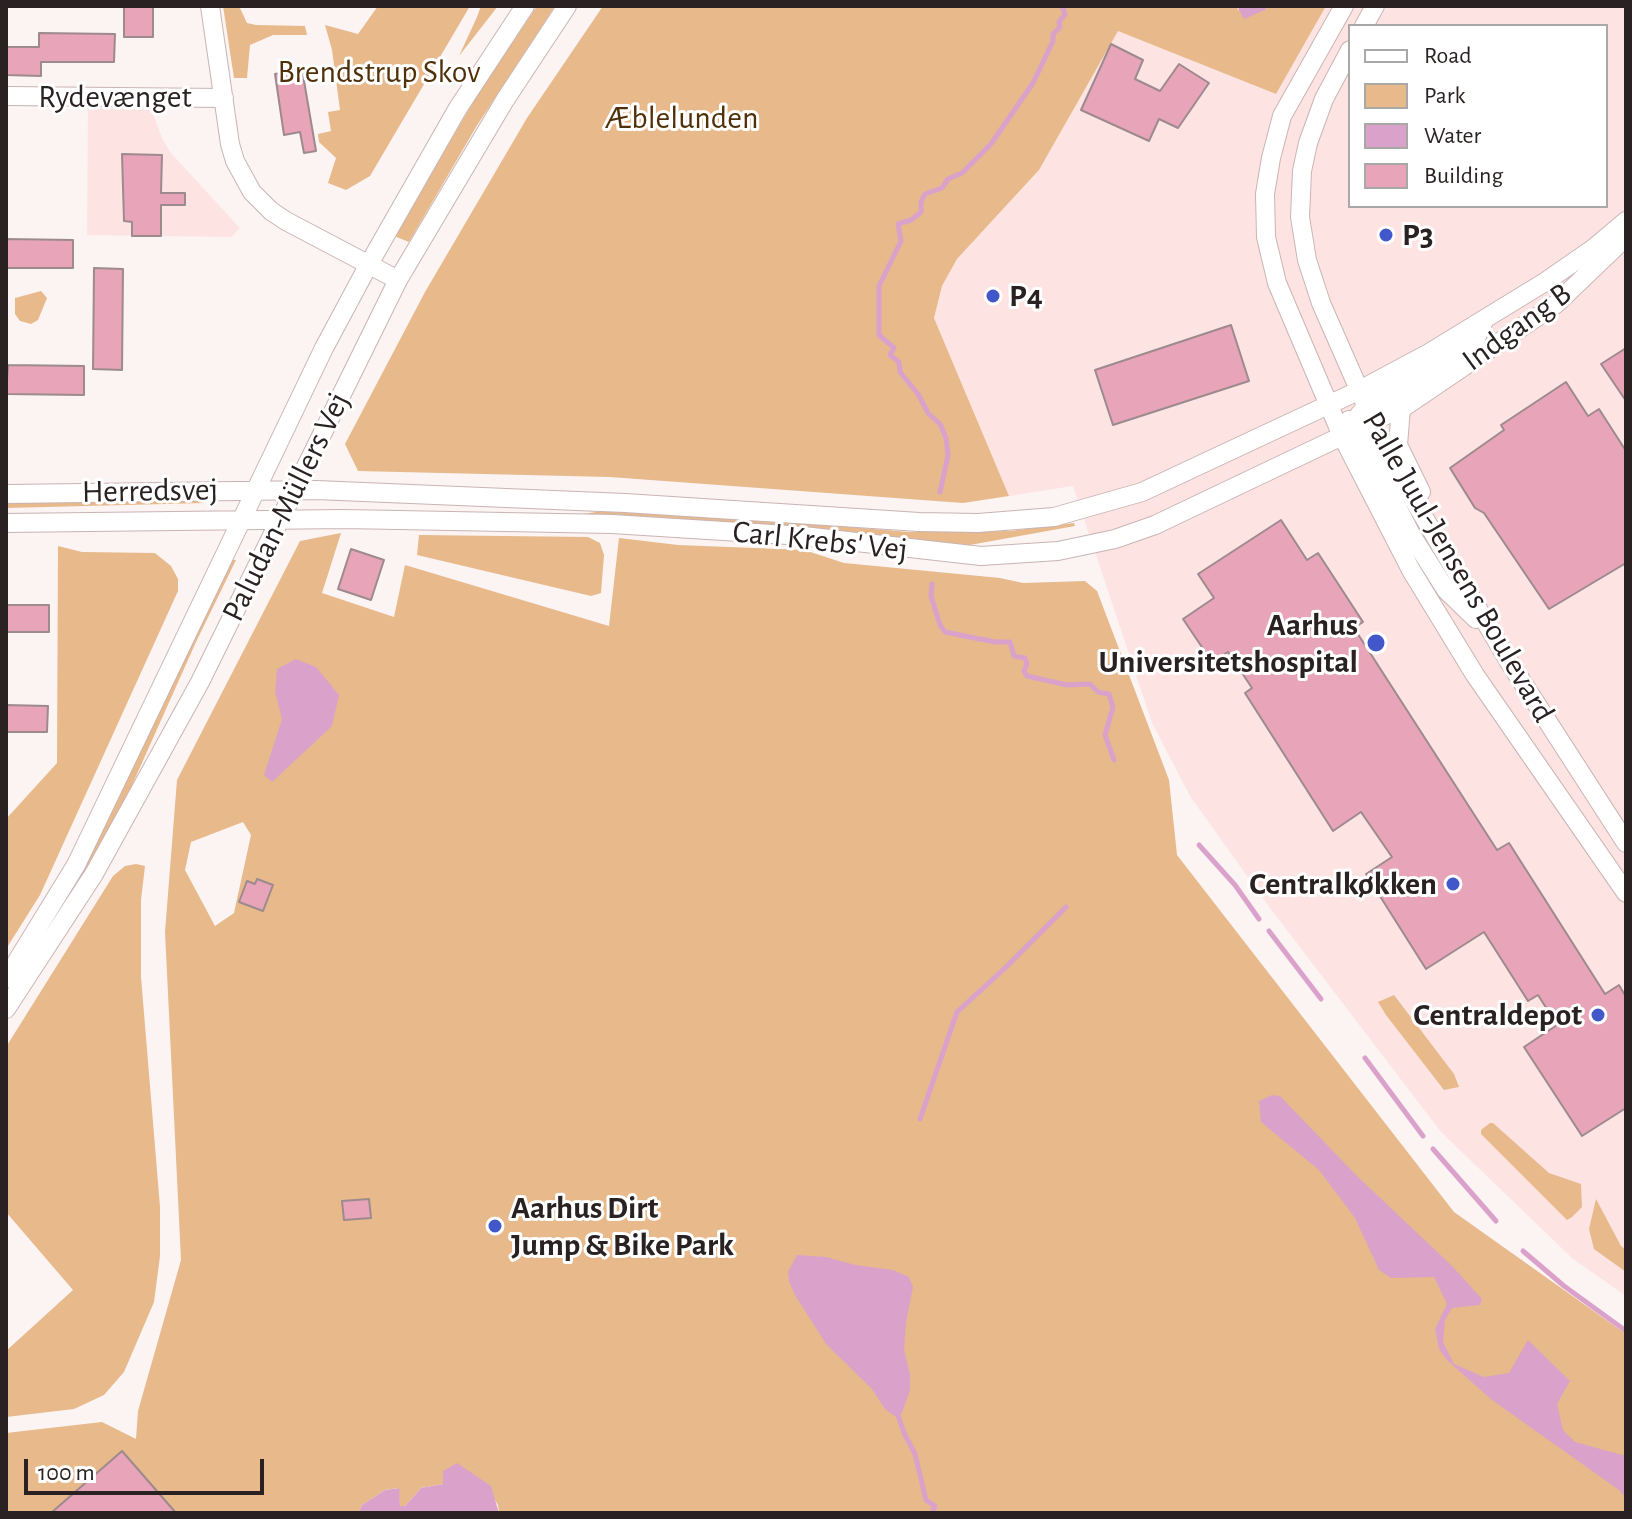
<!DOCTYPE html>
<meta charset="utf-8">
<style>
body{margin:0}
#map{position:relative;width:1632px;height:1519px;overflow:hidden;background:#fcf3f3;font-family:"Alegreya Sans",sans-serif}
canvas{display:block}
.frame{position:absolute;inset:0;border:8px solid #2a2222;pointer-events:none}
.legend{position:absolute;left:1348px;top:24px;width:260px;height:184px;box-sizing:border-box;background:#fff;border:2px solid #aaa7a7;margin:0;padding:10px 14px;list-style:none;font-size:24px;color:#2a2222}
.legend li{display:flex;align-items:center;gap:16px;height:40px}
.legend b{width:40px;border:2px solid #aaa7a7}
.scale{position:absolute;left:24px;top:1459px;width:240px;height:36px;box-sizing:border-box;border:4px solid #2a2222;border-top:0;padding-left:10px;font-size:24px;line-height:28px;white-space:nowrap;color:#2a2222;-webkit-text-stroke:6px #fff;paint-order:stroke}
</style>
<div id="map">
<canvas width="1632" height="1519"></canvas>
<div class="frame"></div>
<ul class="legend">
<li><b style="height:10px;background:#fff"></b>Road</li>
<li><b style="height:22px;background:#e7b98b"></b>Park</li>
<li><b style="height:22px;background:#daa2ca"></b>Water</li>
<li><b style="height:22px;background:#e8a4b9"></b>Building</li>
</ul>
<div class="scale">100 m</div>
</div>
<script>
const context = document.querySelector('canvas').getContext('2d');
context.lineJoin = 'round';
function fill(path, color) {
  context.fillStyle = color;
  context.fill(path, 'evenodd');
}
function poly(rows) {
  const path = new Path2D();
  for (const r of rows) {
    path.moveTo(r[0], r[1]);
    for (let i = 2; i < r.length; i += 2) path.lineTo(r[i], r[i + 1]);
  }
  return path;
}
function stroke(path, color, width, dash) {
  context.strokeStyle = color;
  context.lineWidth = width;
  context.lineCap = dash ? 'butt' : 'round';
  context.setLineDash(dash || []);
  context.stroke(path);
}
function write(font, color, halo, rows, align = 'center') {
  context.font = font + ' "Alegreya Sans",sans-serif';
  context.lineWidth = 6;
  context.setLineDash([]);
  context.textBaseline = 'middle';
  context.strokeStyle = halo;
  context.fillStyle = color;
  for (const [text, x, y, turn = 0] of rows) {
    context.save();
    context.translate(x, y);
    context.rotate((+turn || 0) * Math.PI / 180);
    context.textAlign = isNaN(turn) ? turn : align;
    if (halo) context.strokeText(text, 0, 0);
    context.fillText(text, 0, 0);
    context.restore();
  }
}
const built = poly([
 [1326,6,1626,6,1626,1296,1573,1259,1441,1132,1270,908,1190,796,1152,723,1073,486,1009,496,934,318,942,286,957,259,1039,170,1118,30,1276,94],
 [1350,26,1606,26,1606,206,1350,206],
 [88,106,151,108,162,138,170,152,240,228,231,237,87,235]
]);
const green = poly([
 [223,6,239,6,247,23,256,25,305,26,307,35,273,35,250,45,247,78,234,78],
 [378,6,470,6,370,176,346,190,328,183,336,158,319,142,318,134,331,131,328,112,340,110,332,50,325,25,358,34],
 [481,6,498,6,459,56,477,17],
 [537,6,555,6,476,127,409,242,394,236,478,94],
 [603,6,1237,6,1238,10,1265,10,1268,6,1326,6,1276,94,1118,31,1039,170,957,259,942,286,934,318,1009,496,963,503,610,477,358,471,345,444,425,292,527,118],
 [41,291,47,298,38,320,31,324,20,321,15,314,15,298],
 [205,499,204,503,6,508,6,501],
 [602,511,694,514,909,532,1010,531,1074,523,1075,526,964,546,577,515],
 [341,533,322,593,394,617,405,565,609,626,619,538,678,545,804,550,844,563,1000,578,1023,583,1085,581,1097,591,1169,780,1177,855,1454,1212,1626,1334,1626,1513,499,1513,498,1505,493,1497,443,1484,421,1488,405,1506,400,1506,398,1488,385,1490,362,1505,358,1513,6,1513,6,1433,102,1422,136,1439,138,1411,181,1260,165,932,177,780,300,541],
 [243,822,251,835,234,913,215,926,185,870,191,842],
 [419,535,588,537,600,543,604,555,601,593,591,596,417,555],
 [58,546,82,552,155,553,171,566,178,579,178,591,40,895,6,949,6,819,57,763],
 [233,560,236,560,196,642,124,803,68,899,6,995,6,985,159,710],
 [136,864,145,866,141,900,141,977,160,1207,160,1256,154,1302,124,1372,104,1395,74,1409,6,1417,6,1351,73,1290,6,1212,6,1047,113,876,125,866],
 [1394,995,1454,1074,1459,1087,1444,1090,1386,1015,1378,1002],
 [1490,1123,1493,1123,1549,1173,1581,1184,1582,1207,1572,1217,1567,1220,1481,1134,1481,1130],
 [1596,1199,1621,1246,1626,1250,1626,1272,1594,1249,1589,1229]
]);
const water = poly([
 [1237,6,1268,6,1265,10,1244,19],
 [296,659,316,667,339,695,332,726,272,782,264,775,282,719,275,692,277,669],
 [1272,1095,1280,1096,1357,1176,1452,1266,1482,1299,1480,1305,1452,1308,1445,1320,1443,1342,1454,1364,1484,1377,1509,1373,1528,1340,1570,1381,1557,1404,1563,1430,1575,1442,1626,1456,1626,1498,1619,1490,1492,1400,1448,1361,1439,1349,1435,1329,1447,1304,1434,1277,1391,1278,1379,1270,1355,1218,1319,1170,1261,1122,1259,1101],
 [797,1255,826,1257,855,1265,893,1270,909,1277,913,1287,906,1322,904,1350,910,1374,910,1390,902,1413,896,1417,885,1409,872,1389,826,1344,795,1295,789,1281,788,1272],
 [457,1463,491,1486,499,1513,358,1513,362,1505,385,1490,399,1488,400,1506,405,1506,421,1488,443,1484,443,1471]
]);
const stream = poly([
 [940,492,948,455,946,438,940,424,928,413,918,394,900,372,899,362,890,355,894,348,879,335,879,286,901,241,898,224,911,220,921,212,921,202,925,194,942,188,948,179,962,173,991,144,1033,83,1053,41,1053,34,1060,27,1059,22,1065,14,1062,6],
 [932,584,931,596,940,625,945,632,995,642,1010,642,1014,656,1025,658,1027,664,1024,671,1027,676,1067,685,1090,684,1098,692,1109,694,1113,707,1105,735,1114,760],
 [1199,845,1235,885,1259,919],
 [1269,931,1321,999],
 [1365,1058,1423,1136],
 [920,1119,957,1012,1004,969,1066,907],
 [1433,1149,1496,1221],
 [1523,1251,1564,1286,1626,1331],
 [896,1409,904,1433,915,1454,926,1500,935,1506,932,1513]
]);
const building = poly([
 [124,6,153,6,153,37,124,37,124,6],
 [39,33,115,34,114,62,41,62,41,76,6,75,6,47,39,47,39,33],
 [1111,44,1143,60,1135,79,1160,91,1179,64,1209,83,1178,128,1159,119,1149,141,1081,110,1111,44],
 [302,69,316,151,304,153,300,132,284,135,275,74,302,69],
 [122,154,162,155,161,193,185,193,185,205,161,205,161,236,132,236,132,222,124,221,122,154],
 [6,239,73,240,73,268,6,268,6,239],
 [94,268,123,269,122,370,93,369,94,268],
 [1231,325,1249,381,1113,425,1095,370,1231,325],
 [1626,348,1626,401,1601,364,1626,348],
 [8,365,84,366,84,395,6,394,8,365],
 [1566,382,1588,416,1599,409,1626,451,1626,563,1549,609,1484,513,1475,508,1450,468,1504,430,1501,425,1566,382],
 [1281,520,1307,560,1318,553,1363,622,1354,628,1497,850,1509,843,1605,994,1619,985,1626,997,1626,1108,1582,1136,1524,1047,1557,1025,1538,995,1528,1001,1484,932,1426,969,1366,874,1392,857,1361,812,1333,831,1245,693,1252,688,1228,652,1212,662,1183,619,1214,598,1198,574,1281,520],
 [351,549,384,560,371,600,338,589,351,549],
 [6,605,49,605,49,632,6,632,6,605],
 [6,705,48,706,47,732,6,732,6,705],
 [257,879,273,885,263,911,239,902,247,881,255,884,257,879],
 [369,1199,371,1218,344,1220,342,1201,369,1199],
 [122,1451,176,1513,51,1513,122,1451]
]);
const minor = poly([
 [210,6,230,144,235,161,252,192,271,211,286,221,398,280],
 [1344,6,1282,116,1271,158,1265,194,1266,237,1277,283,1342,436,1411,570,1475,675,1626,893],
 [1364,26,1375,6],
 [1350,50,1324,99,1308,143,1302,171,1300,217,1307,260,1321,303,1389,458,1508,660,1626,843],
 [6,96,224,98],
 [1401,408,1398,445,1421,492],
 [1359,415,1366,407,1409,384,1476,338,1485,319],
 [1349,420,1357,429,1412,536,1446,590,1476,619],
 [6,494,316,490,625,503,919,522,978,523,1054,517,1142,492,1358,391,1429,353,1545,282,1594,248,1626,221],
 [6,523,344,519,612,524,803,536,981,556,1058,551,1115,539,1155,525,1407,405,1556,304,1626,237],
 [6,979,76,865,324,348,369,264,458,108,525,6],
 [6,1009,94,874,200,682,398,280,505,100,567,6]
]);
const markers = [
 [1386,235,8,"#4257ca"],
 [993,296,8,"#4257ca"],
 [1376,643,10,"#4257ca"],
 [1453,884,8,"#4257ca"],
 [1598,1015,8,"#4257ca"],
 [495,1226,8,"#4257ca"]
];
const parkNames = [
 ["Brendstrup Skov",379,72],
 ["Æblelunden",682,118]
];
const streetNames = [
 ["Rydevænget",115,97],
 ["Indgang B",1517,327,-36],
 ["Herredsvej",150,491,-1],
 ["Paludan-Müllers Vej",286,507,-64],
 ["Carl Krebs' Vej",820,541,6],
 ["Palle Juul-Jensens Boulevard",1458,567,60]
];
const poiNames = [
 ["P3",1402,235],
 ["P4",1009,296],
 ["Aarhus",1358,625,"right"],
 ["Universitetshospital",1358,662,"right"],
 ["Centralkøkken",1437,884,"right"],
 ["Centraldepot",1582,1015,"right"],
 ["Aarhus Dirt",511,1208],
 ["Jump & Bike Park",511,1245]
];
fill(built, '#fde4e2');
fill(green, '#e7b98b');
fill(water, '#daa2ca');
stroke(stream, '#daa2ca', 5);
fill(building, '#e8a4b9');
stroke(building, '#9d8a8f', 2);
stroke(minor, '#c9b4b3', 20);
stroke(minor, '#fff', 18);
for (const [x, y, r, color] of markers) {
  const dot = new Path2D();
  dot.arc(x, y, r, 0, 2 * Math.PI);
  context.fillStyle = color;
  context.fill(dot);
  stroke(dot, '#fff', 3);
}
write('32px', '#503009', '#fff', parkNames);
write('32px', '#2a2222', '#fff', streetNames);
write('bold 32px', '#2a2222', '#fff', poiNames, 'left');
</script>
